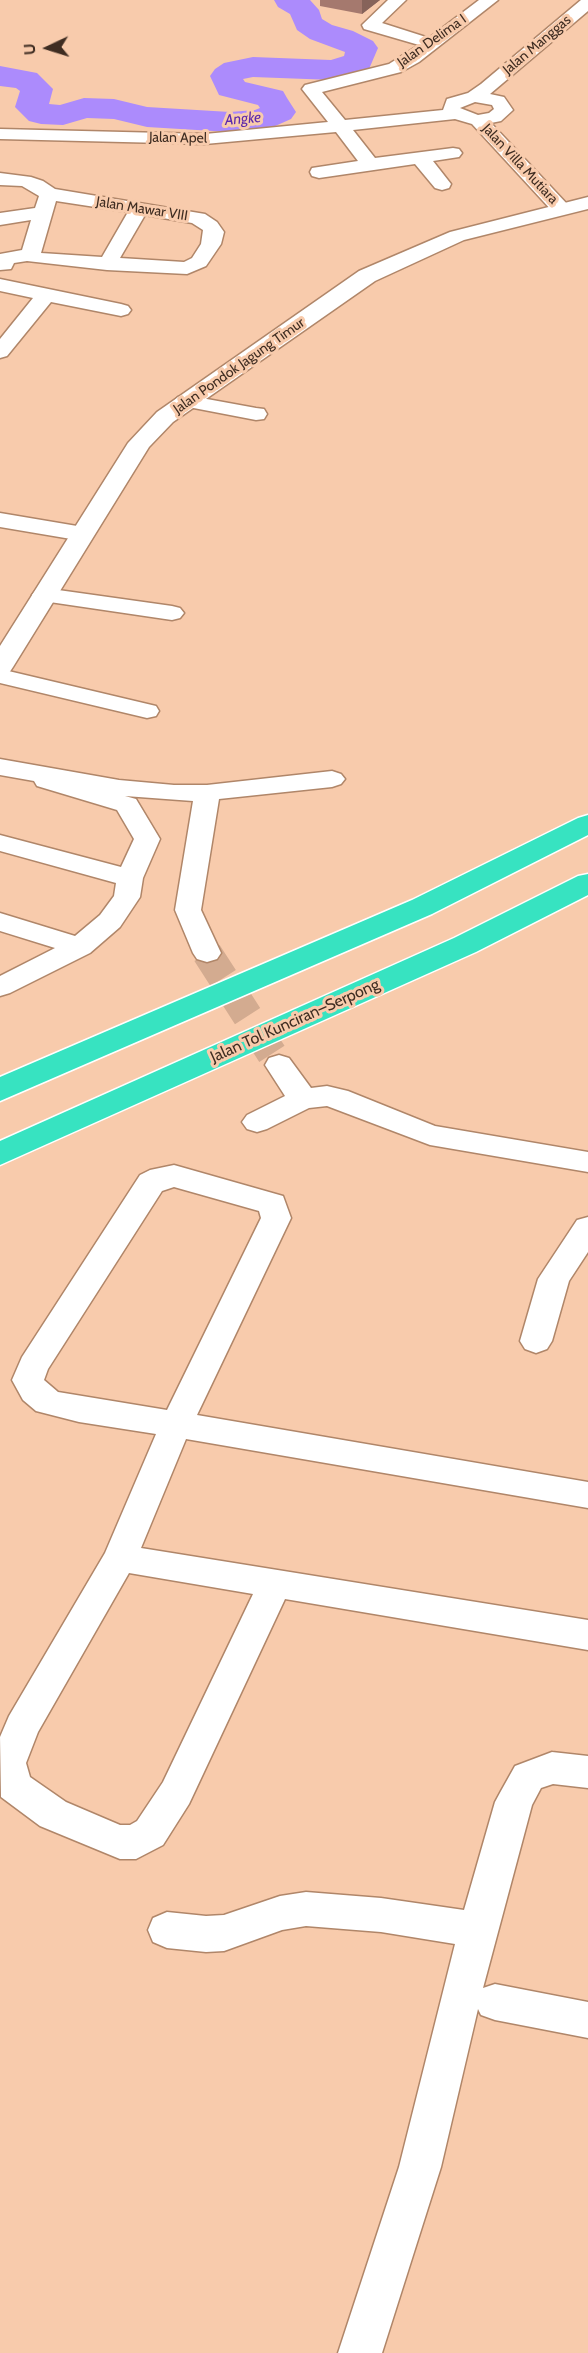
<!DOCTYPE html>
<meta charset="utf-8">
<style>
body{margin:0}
#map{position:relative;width:588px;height:2353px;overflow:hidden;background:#f8cbac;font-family:Cabin,sans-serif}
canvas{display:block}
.north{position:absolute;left:18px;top:18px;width:60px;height:60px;-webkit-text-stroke:4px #f8cbac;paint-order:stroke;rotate:266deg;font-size:16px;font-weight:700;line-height:24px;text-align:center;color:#3f2d22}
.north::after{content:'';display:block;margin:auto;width:21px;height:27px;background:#3f2d22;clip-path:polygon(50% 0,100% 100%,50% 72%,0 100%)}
</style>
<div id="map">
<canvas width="588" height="2353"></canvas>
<div class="north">U</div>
</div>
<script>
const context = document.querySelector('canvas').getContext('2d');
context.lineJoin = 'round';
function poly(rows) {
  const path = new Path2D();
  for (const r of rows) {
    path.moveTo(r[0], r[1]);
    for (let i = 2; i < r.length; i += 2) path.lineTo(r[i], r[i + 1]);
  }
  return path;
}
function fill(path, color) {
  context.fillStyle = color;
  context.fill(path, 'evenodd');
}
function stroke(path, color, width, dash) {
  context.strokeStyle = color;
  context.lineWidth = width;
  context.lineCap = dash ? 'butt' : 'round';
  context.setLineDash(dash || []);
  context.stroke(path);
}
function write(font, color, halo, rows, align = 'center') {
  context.font = font + ' Cabin,sans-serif';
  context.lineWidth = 6;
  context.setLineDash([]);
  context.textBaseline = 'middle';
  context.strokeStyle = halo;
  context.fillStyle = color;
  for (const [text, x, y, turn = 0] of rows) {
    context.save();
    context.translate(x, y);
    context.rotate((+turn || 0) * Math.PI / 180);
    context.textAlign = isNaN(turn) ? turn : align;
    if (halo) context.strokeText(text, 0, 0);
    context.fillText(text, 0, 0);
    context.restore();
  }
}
const river = poly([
 [274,0,310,0,319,10,322,19,332,25,353,31,373,41,378,48,369,69,333,80,253,77,243,79,245,82,283,91,287,98,296,112,291,119,273,127,230,132,147,127,114,119,87,118,63,125,41,124,29,121,15,107,20,91,16,88,0,86,0,66,37,73,53,89,49,104,60,105,84,98,114,99,147,107,230,112,255,110,260,108,258,105,219,95,210,76,215,69,224,63,253,57,331,60,344,56,345,52,310,39,297,30,290,14,278,7,274,0]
]);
const minorTunnel = poly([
 [207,953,279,1065]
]);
const minor = poly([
 [388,0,406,0,382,23,429,38,479,0,498,0,419,62,401,72,322,92,345,120,443,110,447,99,468,93,481,84,581,0,588,0,588,11,490,94,504,97,513,110,501,121,491,123,568,205,570,209,568,213,554,213,472,124,455,119,353,130,375,158,453,148,459,149,462,153,459,157,433,161,451,184,449,188,442,190,435,188,415,164,319,178,312,176,310,172,312,168,358,161,336,132,205,144,0,139,0,129,205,134,328,122,302,89,305,85,389,64,419,45,364,29,362,25,388,0],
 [475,102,492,105,494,109,489,113,478,115,460,108,475,102],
 [0,173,31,177,43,181,55,189,205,214,217,222,224,232,221,244,206,266,187,274,107,270,27,261,14,263,11,269,0,270,0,254,22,250,31,220,0,225,0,213,35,208,39,196,22,186,0,185,0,173],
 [56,201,128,212,102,257,41,253,56,201],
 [145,215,192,223,203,230,201,244,192,258,184,262,120,258,145,215],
 [0,279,121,304,128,306,131,310,128,314,121,316,51,302,7,356,0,358,0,339,33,298,0,291,0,279],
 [185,395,256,408,264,409,267,414,264,419,256,420,178,405,174,401,178,397,185,395],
 [0,513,83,527,91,529,94,534,91,539,83,541,0,527,0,513],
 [44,588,172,606,180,608,184,613,180,618,172,620,36,600,32,595,36,590,44,588],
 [0,669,156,706,159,711,156,716,147,718,0,683,0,669],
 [0,759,119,780,174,785,207,785,332,771,341,774,345,779,341,784,332,787,219,799,201,910,221,953,217,959,207,962,197,959,193,953,175,910,193,801,125,796,136,799,160,839,143,878,140,897,120,927,90,953,10,993,0,996,0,976,55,948,0,931,0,913,75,936,100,915,114,896,116,883,0,851,0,835,121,867,134,839,117,810,37,786,34,781,0,775,0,759],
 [279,1055,289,1058,311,1088,327,1086,348,1091,435,1126,588,1152,588,1172,430,1145,327,1106,309,1108,267,1129,257,1132,247,1129,242,1122,247,1115,285,1096,265,1065,269,1058,279,1055],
 [174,1165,283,1196,291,1218,197,1415,588,1482,588,1508,186,1439,141,1548,588,1620,588,1650,285,1599,189,1804,163,1845,136,1859,120,1859,40,1826,1,1797,0,1737,9,1716,105,1553,156,1434,79,1422,36,1411,23,1400,12,1380,22,1357,140,1175,150,1170,174,1165],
 [174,1187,259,1211,261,1218,167,1410,58,1392,44,1380,48,1369,162,1191,174,1187],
 [129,1573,253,1594,163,1782,137,1821,130,1825,120,1825,66,1802,30,1777,26,1763,38,1732,129,1573],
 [588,1217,588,1252,569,1281,552,1341,547,1349,536,1353,525,1349,520,1341,538,1279,577,1220,588,1217],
 [552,1752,588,1756,588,1788,553,1784,541,1788,532,1805,483,1988,495,1984,588,2002,588,2038,495,2020,481,2015,478,2009,441,2167,382,2353,338,2353,399,2167,455,1944,381,1932,306,1926,282,1930,224,1951,206,1952,167,1948,153,1942,148,1930,153,1918,167,1912,206,1916,224,1915,280,1896,306,1892,381,1898,464,1910,495,1802,501,1791,515,1766,552,1752]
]);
const tertiary = poly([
 [588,197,588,209,464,240,375,281,173,422,149,447,13,667,9,673,0,675,0,646,128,443,157,412,359,271,450,232,588,197]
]);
const motorway = poly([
 [588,815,588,835,432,914,0,1101,0,1077,412,900,578,818,588,815],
 [588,874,588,895,476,952,0,1165,0,1141,454,938,578,876,588,874]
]);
const wall = poly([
 [320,0,380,0,362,14,320,6]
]);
const shadedWall = poly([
 [362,0,380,0,362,14]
]);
const farStreetnames = [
 ["Jalan Delima I",432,41,-35],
 ["Jalan Manggas",537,45,-40],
 ["Jalan Apel",178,138,1],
 ["Jalan Villa Mutiara",520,164,47],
 ["Jalan Mawar VIII",142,209,9],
 ["Jalan Pondok Jagung Timur",239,366,-35]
];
const farWaternames = [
 ["Angke",243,119,-5]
];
const streetNames = [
 ["Jalan Tol Kunciran–Serpong",295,1021,-24]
];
fill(river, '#ac8bfc');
stroke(minorTunnel, '#d3ab90', 30, [30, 15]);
stroke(minor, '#b08669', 3);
stroke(tertiary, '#b08669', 3);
stroke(motorway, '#fff', 3);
fill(minor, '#fff');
fill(tertiary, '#fff');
fill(motorway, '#37e3c1');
fill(wall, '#a5796e');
fill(shadedWall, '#86635a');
write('14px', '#3f2d22', '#f8cbac', farStreetnames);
write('italic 15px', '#5d29ab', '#f8cbac', farWaternames);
write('16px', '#3f2d22', '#f8cbac', streetNames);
</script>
